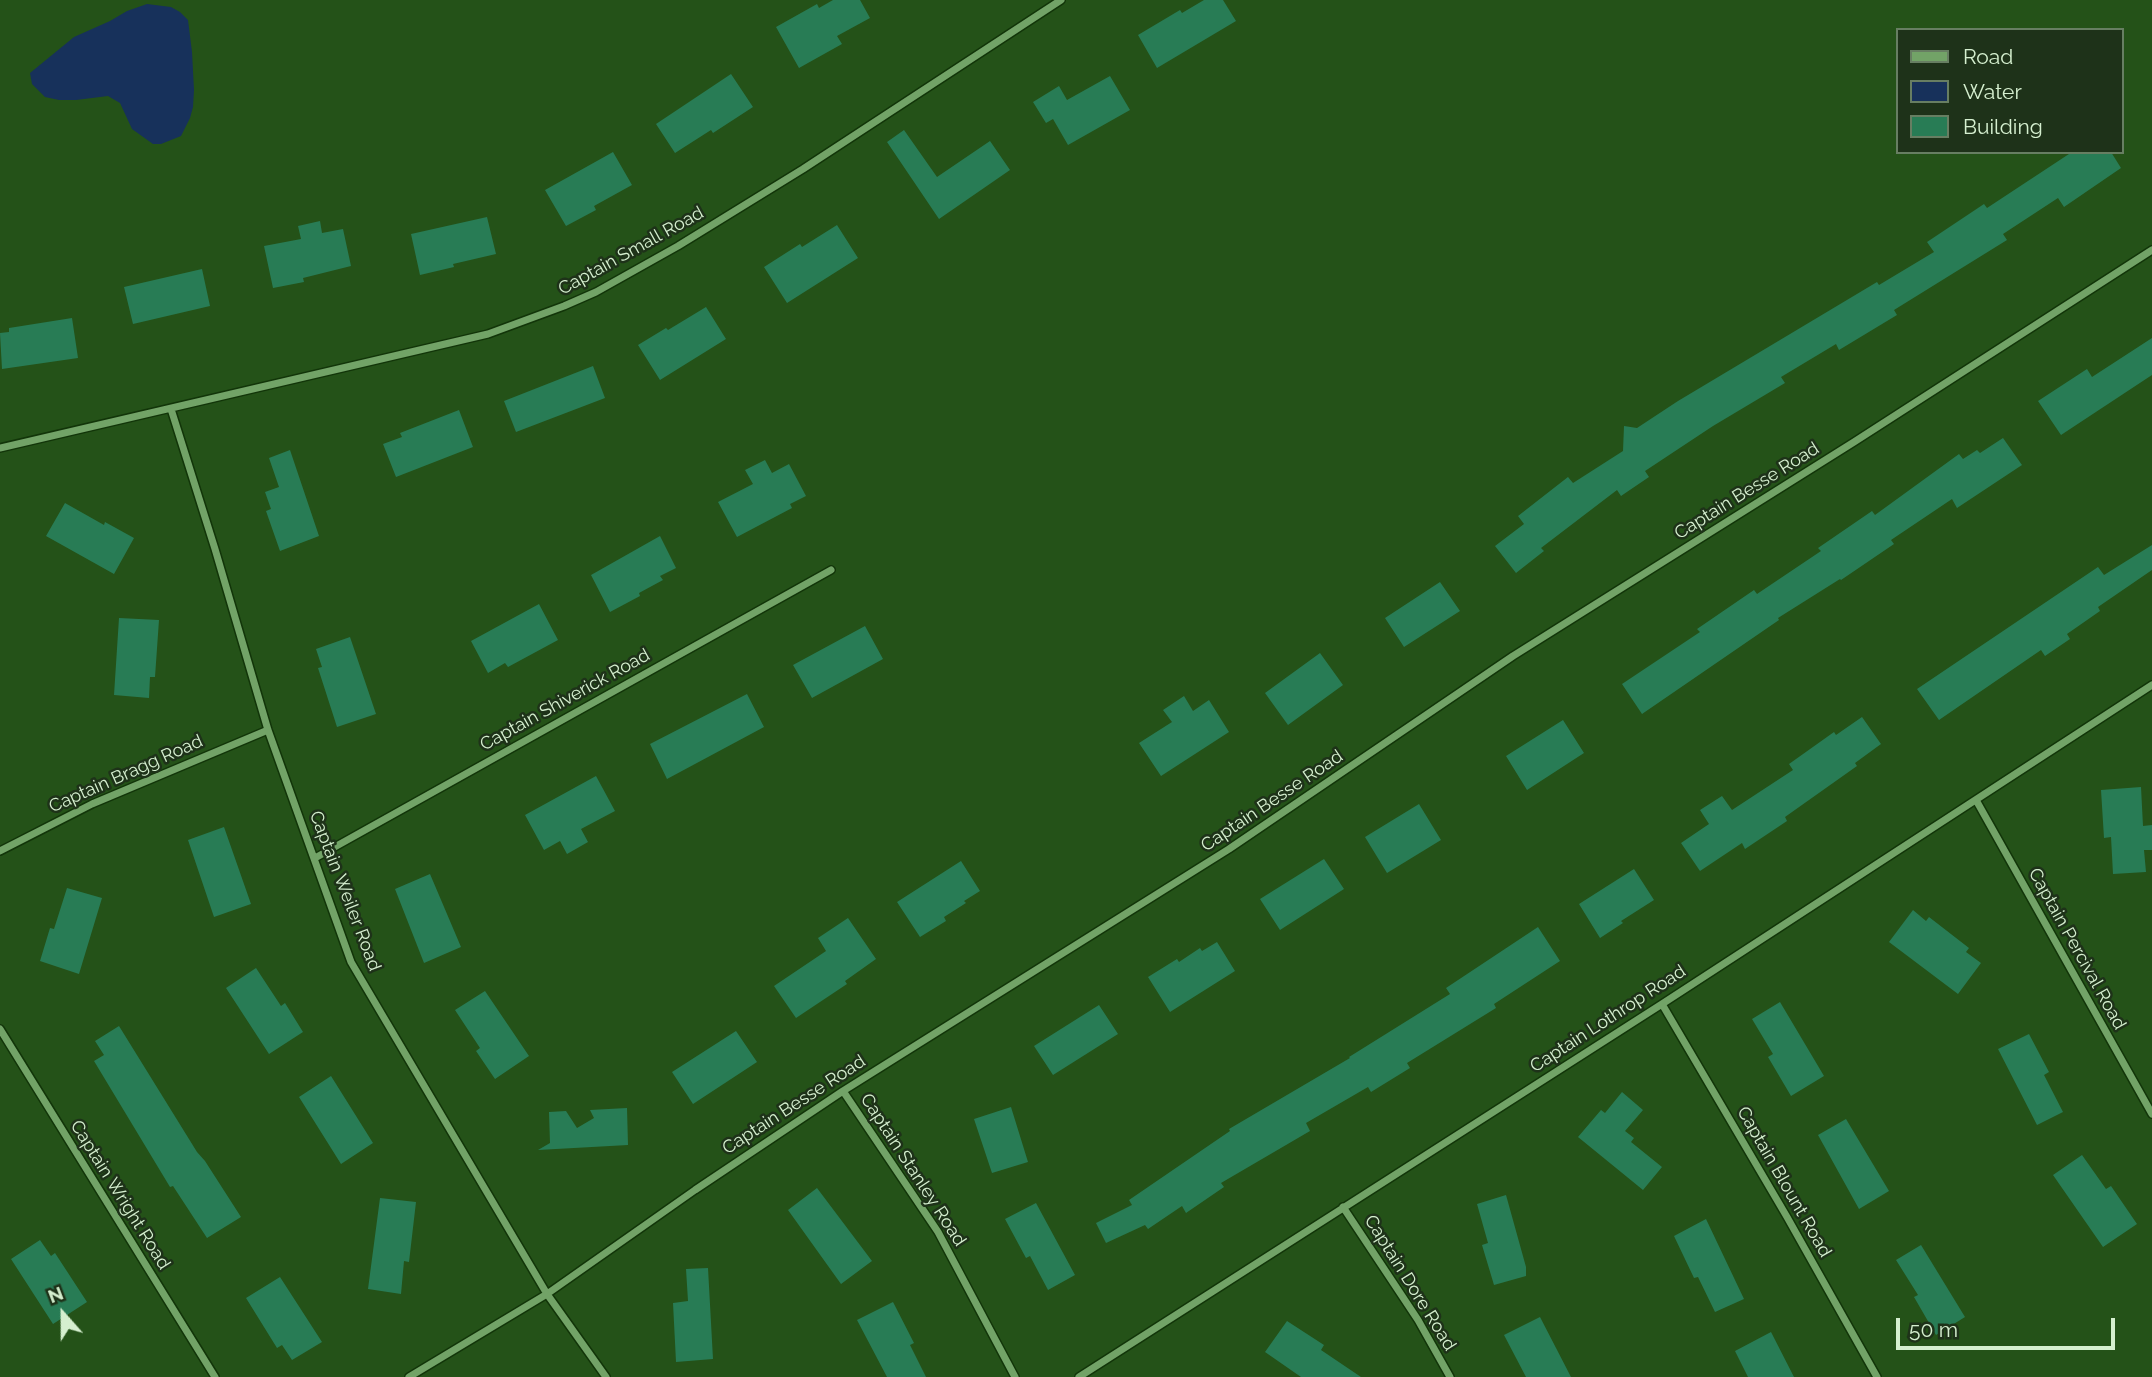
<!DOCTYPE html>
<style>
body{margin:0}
#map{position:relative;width:2152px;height:1377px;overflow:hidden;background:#245218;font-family:Raleway,sans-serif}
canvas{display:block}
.legend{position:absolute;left:1896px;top:28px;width:228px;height:126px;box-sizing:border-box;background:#1e3219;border:2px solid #677e62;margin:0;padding:9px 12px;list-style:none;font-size:21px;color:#d5efcf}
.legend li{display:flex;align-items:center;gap:14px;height:35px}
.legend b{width:35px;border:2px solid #677e62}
.north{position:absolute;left:28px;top:1279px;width:70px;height:70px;-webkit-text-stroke:5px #1e3219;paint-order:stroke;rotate:339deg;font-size:19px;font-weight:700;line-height:28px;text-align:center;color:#d5efcf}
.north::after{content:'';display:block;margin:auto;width:24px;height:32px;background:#d5efcf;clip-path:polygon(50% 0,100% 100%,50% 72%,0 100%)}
.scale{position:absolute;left:1896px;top:1318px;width:219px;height:32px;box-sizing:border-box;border:4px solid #d5efcf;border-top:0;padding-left:9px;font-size:21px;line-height:24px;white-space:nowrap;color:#d5efcf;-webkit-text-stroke:5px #1e3219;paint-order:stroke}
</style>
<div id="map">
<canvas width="2152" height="1377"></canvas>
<ul class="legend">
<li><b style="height:9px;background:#72a367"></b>Road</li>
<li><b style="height:19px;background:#17315b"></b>Water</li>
<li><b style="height:19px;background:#287c55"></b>Building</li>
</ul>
<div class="north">N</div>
<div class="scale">50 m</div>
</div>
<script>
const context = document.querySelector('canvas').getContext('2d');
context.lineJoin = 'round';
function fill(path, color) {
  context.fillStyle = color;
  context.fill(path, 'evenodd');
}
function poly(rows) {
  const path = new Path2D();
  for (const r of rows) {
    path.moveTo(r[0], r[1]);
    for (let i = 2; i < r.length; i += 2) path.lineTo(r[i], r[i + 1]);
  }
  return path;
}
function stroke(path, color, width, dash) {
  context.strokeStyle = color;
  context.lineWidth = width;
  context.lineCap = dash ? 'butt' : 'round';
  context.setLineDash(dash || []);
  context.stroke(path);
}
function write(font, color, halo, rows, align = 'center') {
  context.font = font + ' Raleway,sans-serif';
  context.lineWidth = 5;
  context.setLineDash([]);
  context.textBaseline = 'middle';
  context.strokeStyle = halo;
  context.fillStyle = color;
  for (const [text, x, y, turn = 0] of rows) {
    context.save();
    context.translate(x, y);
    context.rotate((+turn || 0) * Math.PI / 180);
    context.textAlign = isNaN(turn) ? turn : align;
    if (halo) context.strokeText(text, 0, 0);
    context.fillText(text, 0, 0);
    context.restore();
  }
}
const water = poly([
 [147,4,171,7,180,12,188,20,192,52,194,90,193,107,190,118,181,136,161,144,153,144,132,129,120,103,108,96,76,100,59,100,45,97,32,84,30,73,74,37,110,21,127,11]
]);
const building = poly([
 [833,0,860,0,870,18,837,36,842,44,799,68,776,27,817,4,819,8],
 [1204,0,1223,0,1236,21,1157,68,1138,35,1180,10,1182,13],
 [731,74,753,107,713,133,711,130,675,153,656,124],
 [1110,76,1130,110,1068,145,1053,119,1046,123,1033,102,1059,86,1067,100],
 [904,130,937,177,990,141,1010,170,939,219,887,142],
 [613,152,632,185,594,206,596,210,566,226,545,190],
 [2072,152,2111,152,2121,168,2064,207,2058,198,2003,234,2007,240,1894,310,1897,315,1839,350,1836,344,1781,377,1785,383,1713,426,1645,471,1649,477,1621,496,1617,490,1541,548,1544,551,1516,573,1495,546,1524,524,1518,516,1568,477,1573,483,1623,451,1624,426,1637,428,1678,401,1877,282,1879,285,1934,252,1927,242,1984,204,1987,208],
 [487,217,496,254,453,264,454,267,420,275,411,234],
 [320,221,322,233,343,229,351,266,303,278,304,282,273,288,264,246,301,239,298,226],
 [837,225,858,258,787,303,764,267,800,244,802,247],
 [202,269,210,306,133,324,124,287],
 [706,307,726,339,660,380,638,345,666,328,668,330],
 [72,318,78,358,2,369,0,333,9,332,9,328],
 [2152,338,2152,375,2061,435,2038,401,2087,369,2092,377],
 [593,366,605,398,516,432,504,401],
 [459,410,473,447,396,477,383,444,402,437,400,433],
 [2003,438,2022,465,1957,508,1952,499,1891,540,1894,544,1841,580,1840,579,1778,618,1779,620,1642,714,1622,684,1700,632,1697,629,1754,590,1757,594,1821,551,1818,548,1872,511,1875,515,1959,454,1963,459,1977,450,1980,453],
 [290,450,319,536,280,551,266,511,271,509,265,492,279,487,269,458],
 [765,460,772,473,789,464,806,496,790,504,792,508,737,537,718,502,753,484,745,470],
 [65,503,104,525,105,522,134,538,114,574,46,536],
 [660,536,676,568,660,576,663,580,639,593,640,596,610,612,591,575],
 [2152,545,2152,570,2098,607,2100,611,2067,634,2070,639,2045,656,2041,650,1939,720,1917,689,2098,567,2104,575],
 [1440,582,1460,611,1404,647,1385,618],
 [539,604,558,640,508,667,505,663,488,673,471,641],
 [119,618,159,620,155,677,150,677,149,698,114,695],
 [865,626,883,659,812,698,793,665],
 [350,637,376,714,337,727,318,668,322,667,316,649],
 [1320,653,1343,685,1288,725,1265,693],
 [747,694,764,727,667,779,650,744],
 [1184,696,1193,711,1209,700,1229,732,1161,776,1139,743,1172,722,1163,710],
 [1862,717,1881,744,1855,763,1857,766,1785,817,1787,821,1745,849,1742,843,1700,871,1681,843,1709,824,1700,810,1722,796,1732,810,1793,770,1789,764,1834,732,1836,735],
 [1563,720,1584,753,1527,790,1506,756],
 [596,776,615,811,581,829,588,842,567,854,560,841,544,850,525,815],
 [2141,787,2143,826,2152,825,2152,850,2144,850,2146,872,2113,874,2111,837,2104,838,2101,790],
 [1419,804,1441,840,1387,873,1365,837],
 [224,827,251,904,214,917,188,840],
 [1324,859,1344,889,1280,930,1260,899],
 [961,861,980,891,964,901,966,903,944,917,946,921,920,937,897,902],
 [1634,869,1654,900,1621,921,1623,923,1600,938,1579,904],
 [430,874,461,947,424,963,395,889],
 [67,888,102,898,79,974,40,961,50,928,54,929],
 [1913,910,1926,921,1929,917,1969,948,1966,952,1981,963,1958,994,1889,942],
 [848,918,876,959,845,981,847,984,796,1018,774,986,826,951,818,938],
 [1538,927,1560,961,1494,1004,1496,1008,1407,1063,1410,1068,1371,1092,1368,1087,1306,1123,1310,1131,1221,1183,1224,1187,1186,1213,1182,1206,1148,1229,1145,1225,1106,1243,1096,1223,1132,1205,1129,1200,1230,1131,1229,1129,1350,1058,1349,1057,1450,994,1446,988],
 [1217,942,1235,971,1170,1012,1148,977,1177,959,1179,962,1200,948,1202,951],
 [256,968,281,1006,285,1003,303,1032,269,1054,226,988],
 [485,991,529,1056,495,1079,476,1051,480,1048,455,1010],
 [1780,1002,1824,1076,1791,1096,1768,1057,1773,1054,1752,1019],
 [1099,1005,1118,1034,1053,1075,1034,1046],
 [119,1026,197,1152,205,1161,241,1217,207,1238,173,1186,170,1187,94,1061,104,1055,95,1041],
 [736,1031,757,1062,693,1104,672,1072],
 [2029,1034,2049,1072,2044,1075,2063,1112,2037,1125,1998,1049],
 [331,1076,373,1143,341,1164,299,1097],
 [1622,1092,1643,1110,1625,1131,1634,1138,1631,1142,1662,1167,1643,1190,1578,1137,1601,1110,1605,1113],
 [1011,1107,1028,1162,992,1173,974,1119],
 [627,1108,628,1145,538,1150,550,1143,549,1112,566,1111,577,1128,594,1118,590,1110],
 [1846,1119,1889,1191,1859,1209,1818,1135],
 [2082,1155,2106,1189,2111,1186,2137,1224,2103,1247,2053,1175],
 [817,1188,872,1261,841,1284,788,1210],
 [1506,1195,1526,1267,1526,1276,1494,1285,1482,1245,1488,1243,1477,1204],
 [380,1198,416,1202,409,1262,404,1261,401,1294,368,1289],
 [1036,1203,1075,1275,1048,1290,1030,1256,1026,1258,1005,1219],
 [1706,1219,1744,1299,1715,1312,1698,1277,1694,1278,1674,1236],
 [40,1240,51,1256,55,1253,87,1302,53,1324,11,1259],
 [1921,1245,1965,1317,1936,1335,1914,1297,1918,1295,1896,1260],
 [708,1268,713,1359,676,1362,673,1303,688,1301,686,1269],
 [280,1277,322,1342,292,1360,282,1345,277,1348,246,1298],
 [893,1302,914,1343,910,1345,926,1377,887,1377,857,1320],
 [1540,1317,1571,1377,1526,1377,1504,1335],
 [1287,1321,1324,1345,1321,1350,1361,1377,1301,1377,1265,1352],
 [1771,1332,1794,1377,1748,1377,1735,1351]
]);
const street = poly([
 [171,409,215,549,268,730,351,962,547,1294,606,1377],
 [0,448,488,334,564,306,596,292,678,246,803,169,1061,0],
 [1976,800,2152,1114],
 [0,851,92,804,268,730],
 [315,858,831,570],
 [1662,1004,1787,1217,1877,1377],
 [0,1029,215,1377],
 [843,1091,938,1232,1015,1377],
 [1343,1207,1418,1320,1450,1377],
 [409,1377,547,1294,695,1190,843,1091,1229,849,1513,656,1854,442,2152,250],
 [1079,1377,1662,1004,2152,685]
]);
const streetNames = [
 ["Captain Small Road",631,251,-29],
 ["Captain Besse Road",1747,491,-32],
 ["Captain Shiverick Road",565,700,-29],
 ["Captain Bragg Road",126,774,-24],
 ["Captain Besse Road",1272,801,-34],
 ["Captain Weiler Road",345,891,69],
 ["Captain Percival Road",2077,949,61],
 ["Captain Lothrop Road",1608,1019,-33],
 ["Captain Besse Road",794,1105,-33],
 ["Captain Stanley Road",913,1170,57],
 ["Captain Blount Road",1784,1182,60],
 ["Captain Wright Road",120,1195,58],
 ["Captain Dore Road",1410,1283,58]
];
fill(water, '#17315b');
fill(building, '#287c55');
stroke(street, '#123509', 10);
stroke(street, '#72a367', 7);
write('18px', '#d5efcf', '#1e3219', streetNames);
</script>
